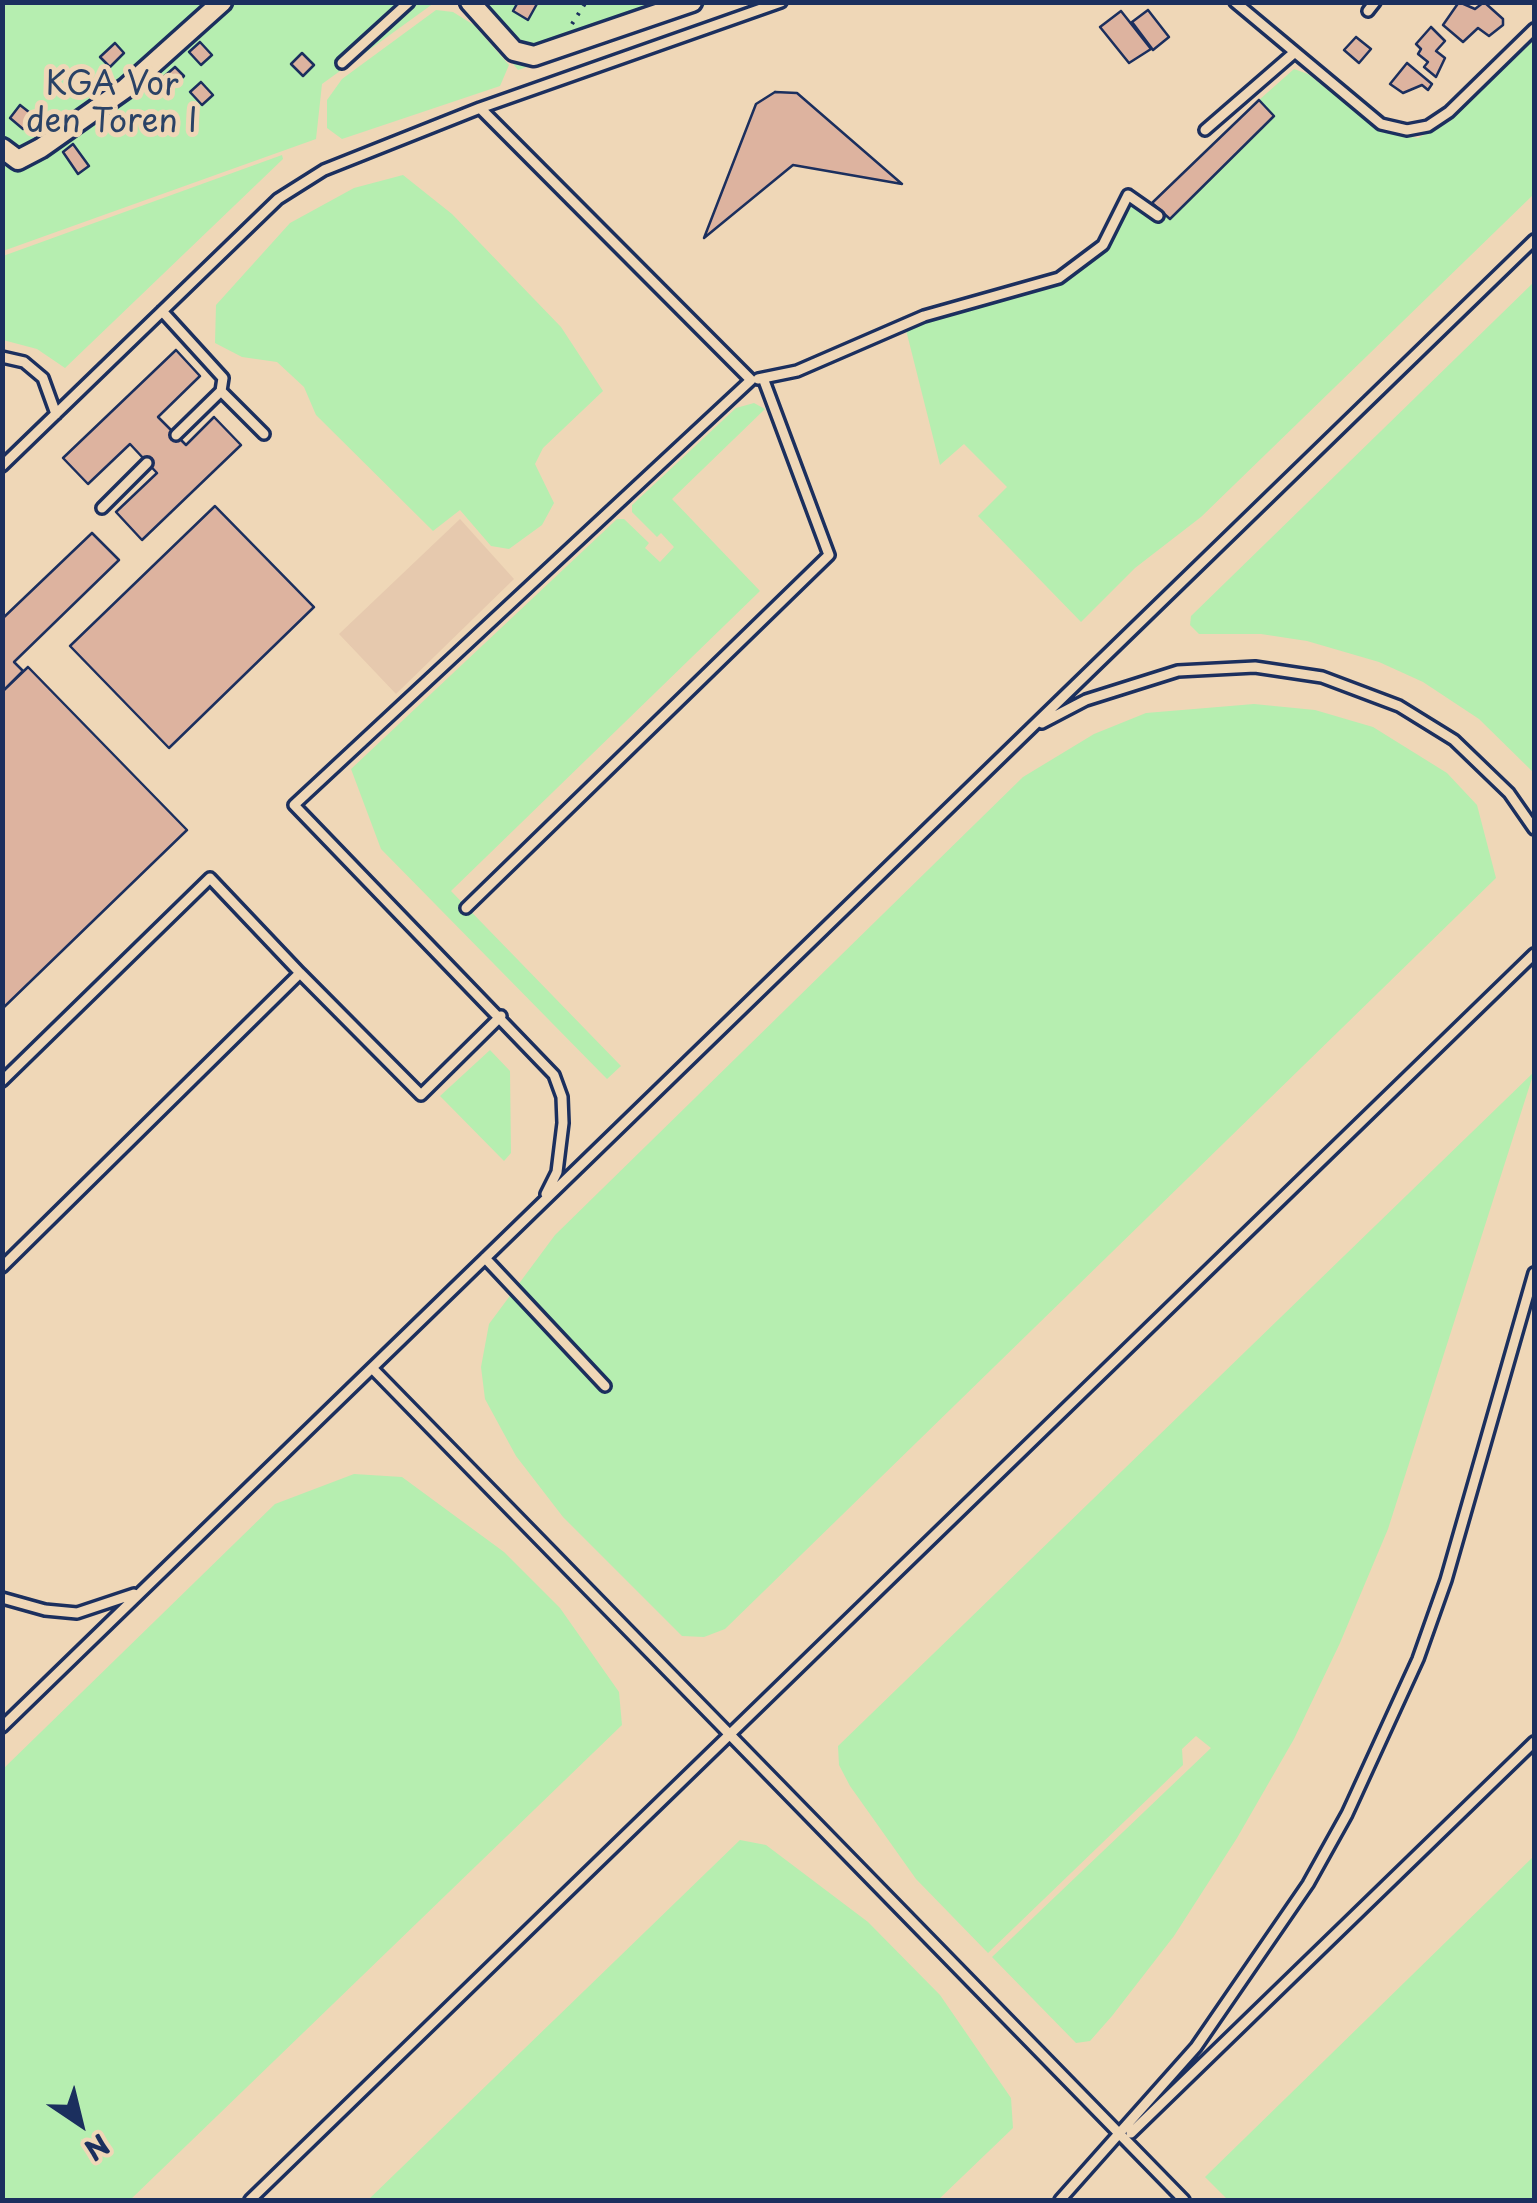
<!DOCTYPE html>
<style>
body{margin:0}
#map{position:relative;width:1537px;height:2203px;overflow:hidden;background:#efd7b7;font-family:"Playpen Sans",sans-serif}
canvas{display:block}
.frame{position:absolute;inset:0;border:5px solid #1b2f5e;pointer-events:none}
.north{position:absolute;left:30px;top:2073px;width:100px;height:100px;-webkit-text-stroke:8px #efd7b7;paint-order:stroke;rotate:145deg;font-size:28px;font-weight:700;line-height:40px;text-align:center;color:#1b2f5e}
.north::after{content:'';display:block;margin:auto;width:35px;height:45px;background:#1b2f5e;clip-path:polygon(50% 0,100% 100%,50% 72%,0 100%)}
</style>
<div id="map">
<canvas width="1537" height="2203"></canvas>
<div class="frame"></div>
<div class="north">N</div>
</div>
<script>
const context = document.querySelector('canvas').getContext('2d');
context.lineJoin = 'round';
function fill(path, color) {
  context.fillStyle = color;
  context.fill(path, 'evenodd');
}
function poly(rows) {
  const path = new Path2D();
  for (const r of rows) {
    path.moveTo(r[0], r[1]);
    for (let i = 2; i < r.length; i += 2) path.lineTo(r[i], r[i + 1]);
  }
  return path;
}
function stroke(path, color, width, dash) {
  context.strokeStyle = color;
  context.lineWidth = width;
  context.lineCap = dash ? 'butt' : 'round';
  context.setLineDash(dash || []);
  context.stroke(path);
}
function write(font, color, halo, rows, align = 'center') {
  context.font = font + ' "Playpen Sans",sans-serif';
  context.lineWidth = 10;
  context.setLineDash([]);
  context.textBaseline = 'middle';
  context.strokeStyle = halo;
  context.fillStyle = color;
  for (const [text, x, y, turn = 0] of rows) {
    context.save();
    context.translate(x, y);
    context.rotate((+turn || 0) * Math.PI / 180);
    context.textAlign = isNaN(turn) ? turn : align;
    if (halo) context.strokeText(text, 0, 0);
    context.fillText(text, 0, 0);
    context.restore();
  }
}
const built = poly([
 [460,519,514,579,396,694,339,634]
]);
const green = poly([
 [2,3,434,3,322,84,316,139,3,251],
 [464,3,712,3,518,70],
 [436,10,453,12,474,25,509,65,500,86,342,139,327,128,327,100,342,79],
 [1534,40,1534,194,1201,517,1135,568,1081,622,978,516,1007,487,964,444,940,465,905,326,1054,286,1109,248,1133,202,1155,221,1162,215,1170,219,1274,117,1259,100,1294,69,1308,74,1381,132,1418,138,1449,122],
 [282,155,283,159,65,368,37,349,3,340,3,256],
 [403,175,452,214,561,327,603,391,543,448,535,464,554,503,542,525,509,549,491,546,460,510,433,531,316,415,304,387,277,362,242,357,215,343,216,305,290,223,354,188],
 [1534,282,1534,773,1479,719,1423,682,1379,662,1307,641,1261,634,1199,634,1190,625,1191,616],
 [754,403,765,409,672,499,760,591,451,891,621,1066,607,1079,381,849,351,769,617,519,624,519,649,543,645,548,660,562,674,547,661,533,657,537,632,512,632,505,736,408],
 [1254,704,1315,710,1373,727,1447,773,1477,805,1496,878,725,1629,704,1637,682,1636,563,1517,516,1456,485,1399,481,1367,489,1324,555,1235,1023,777,1094,734,1146,713],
 [490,1050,510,1071,511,1153,504,1161,440,1096],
 [1534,1072,1388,1529,1340,1643,1294,1739,1237,1838,1174,1936,1112,2016,1090,2041,1076,2043,992,1957,1211,1748,1196,1736,1182,1749,1183,1765,988,1953,916,1879,850,1786,839,1765,838,1746],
 [354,1474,402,1477,504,1552,560,1608,619,1692,622,1725,130,2200,3,2200,3,1769,275,1504],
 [740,1840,766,1845,868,1922,940,1995,1011,2098,1013,2128,938,2200,368,2200],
 [1534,1856,1534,2200,1228,2200,1205,2177]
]);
const building = poly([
 [518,2,538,2,528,20,513,11,518,2],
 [1459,2,1475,9,1484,2,1503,19,1503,25,1489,36,1478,28,1463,42,1443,25,1459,2],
 [1148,10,1169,37,1153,50,1132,22,1148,10],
 [1121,11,1151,49,1129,63,1100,27,1121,11],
 [1431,27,1445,41,1436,51,1445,58,1436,77,1424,67,1428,62,1418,54,1421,49,1416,44,1431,27],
 [1356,37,1371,49,1359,63,1344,50,1356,37],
 [200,42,212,55,201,65,189,52,200,42],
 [115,43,124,53,110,67,100,57,115,43],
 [302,53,314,65,303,76,291,64,302,53],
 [1407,63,1432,84,1428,90,1422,85,1403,93,1390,84,1407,63],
 [175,67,184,76,170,90,160,80,175,67],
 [201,82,213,95,202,105,190,92,201,82],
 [775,92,797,93,902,184,793,165,704,238,756,104,775,92],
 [1259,100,1274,116,1170,219,1152,203,1259,100],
 [20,105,34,116,23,129,10,118,20,105],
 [73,144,89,166,78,174,63,152,73,144],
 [176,350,200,376,158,417,186,445,214,417,241,445,142,540,116,512,157,473,130,444,88,484,63,458,176,350],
 [215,506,314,607,169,748,70,646,215,506],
 [92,533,119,560,14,662,23,671,2,692,2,619,92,533],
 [28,667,187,830,2,1009,2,692,28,667]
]);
const path = poly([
 [572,24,586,2]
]);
const service = poly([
 [1235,2,1381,124,1407,130,1428,126,1449,112,1534,29],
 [1368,11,1375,2],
 [342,63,409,2],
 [480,108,751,380,294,805,554,1075,562,1097,563,1123,557,1172,546,1194],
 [1205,130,1295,52],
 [162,311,223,378,221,391],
 [2,357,24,362,43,378,56,414],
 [758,379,797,371,924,316,1059,278,1103,245,1128,195,1158,216],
 [176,435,221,391,264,434],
 [2,466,278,199,324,170,480,108,781,2],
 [102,508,147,463],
 [1042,723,1086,700,1178,671,1255,667,1322,677,1399,706,1454,740,1509,793,1534,829],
 [466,908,829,555,763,378],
 [300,973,421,1095,501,1016],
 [2,1081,210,878,300,973,2,1267],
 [485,1258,605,1386],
 [372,1368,1184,2200],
 [2,1598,45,1610,77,1613,134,1594],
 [2,1727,1534,240],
 [1131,2133,1534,1742],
 [250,2200,1534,954],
 [1060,2200,1196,2047,1308,1884,1347,1814,1418,1659,1446,1580,1534,1273]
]);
const minor = poly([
 [470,2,514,51,534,56,692,2],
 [2,148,18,160,41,148,126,88,222,2]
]);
const parkNames = [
 ["KGA Vor",112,86],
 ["den Toren I",112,123]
];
fill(built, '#e6c9ae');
fill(green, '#b6eeb0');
fill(building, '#ddb39f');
stroke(building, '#1b2f5e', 2.5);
stroke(service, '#1b2f5e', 16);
stroke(minor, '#1b2f5e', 25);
stroke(path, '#1b2f5e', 4, [2.5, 8]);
stroke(service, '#efd7b7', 9);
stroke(minor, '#efd7b7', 18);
write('32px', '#2a4266', '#efd7b7', parkNames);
</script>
